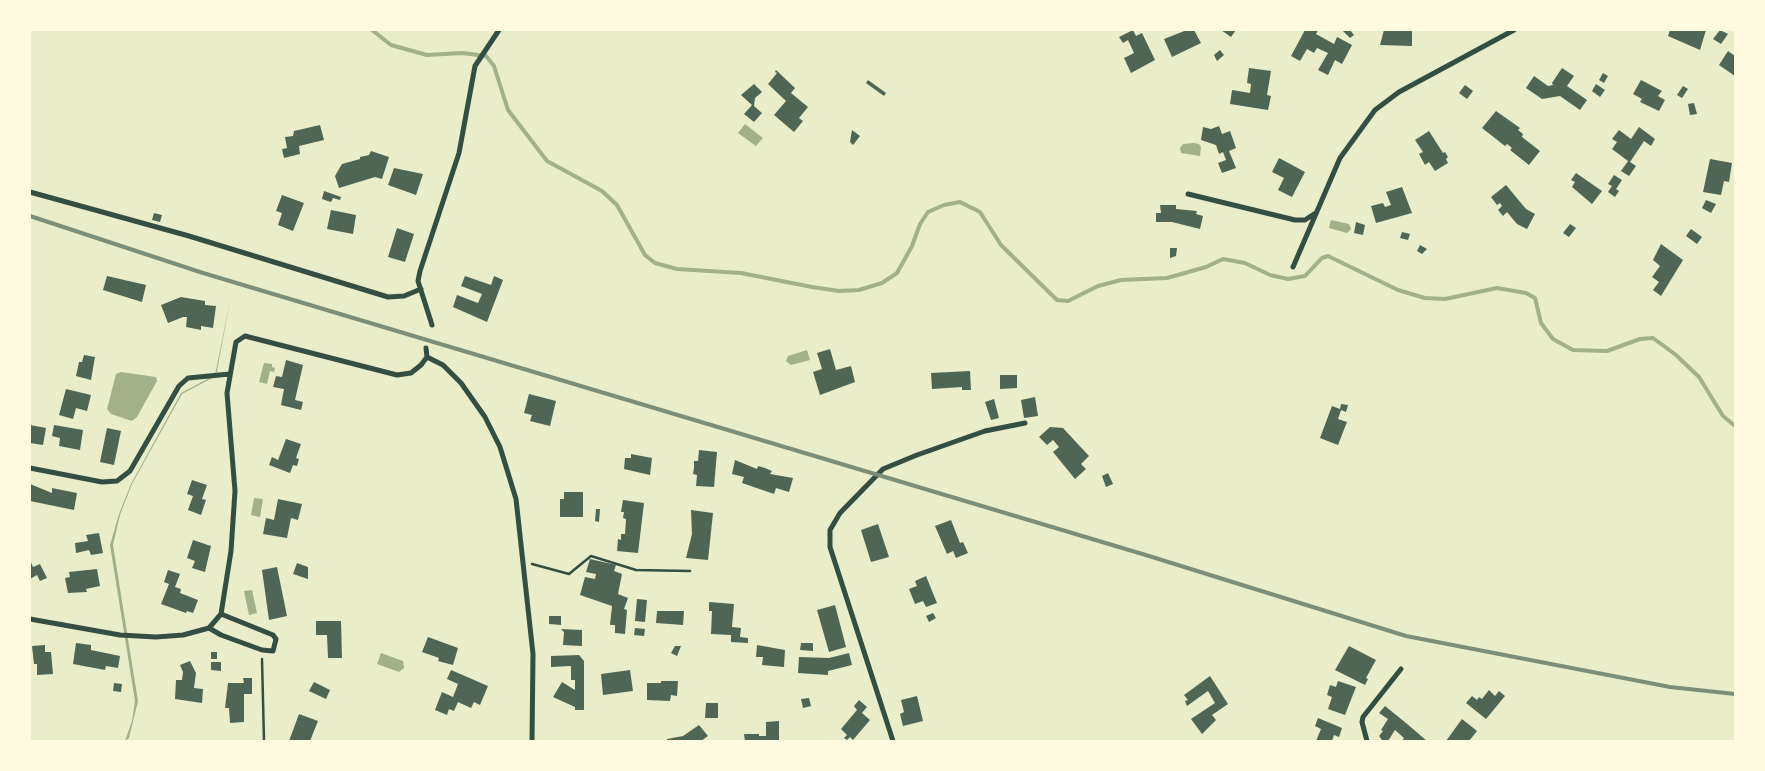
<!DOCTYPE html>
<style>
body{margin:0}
#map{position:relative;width:1765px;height:771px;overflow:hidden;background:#e9edc9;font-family:Quicksand,sans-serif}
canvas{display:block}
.frame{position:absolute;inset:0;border:31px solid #fefae0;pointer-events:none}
</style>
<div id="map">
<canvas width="1765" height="771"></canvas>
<div class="frame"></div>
</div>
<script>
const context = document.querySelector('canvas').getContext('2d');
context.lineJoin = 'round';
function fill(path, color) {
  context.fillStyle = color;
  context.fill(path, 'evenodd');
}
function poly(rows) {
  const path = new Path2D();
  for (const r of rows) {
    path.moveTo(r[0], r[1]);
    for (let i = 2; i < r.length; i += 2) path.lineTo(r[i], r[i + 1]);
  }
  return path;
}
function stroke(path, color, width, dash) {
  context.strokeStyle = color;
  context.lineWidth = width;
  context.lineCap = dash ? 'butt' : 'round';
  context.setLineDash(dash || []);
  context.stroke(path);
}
const water = poly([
 [745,124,763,138,756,146,738,133],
 [1194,143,1199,144,1201,147,1200,156,1181,153,1180,148,1183,144],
 [1331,220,1349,224,1351,229,1347,233,1329,228],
 [231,296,216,376,182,394,132,484,120,515,113,545,138,701,129,738,125,741,132,721,135,701,110,545,119,514,131,484,181,393,215,375],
 [807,350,810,360,791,365,786,361,788,356],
 [264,363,272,364,272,367,275,368,274,372,270,371,267,384,259,382],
 [121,372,156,377,157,381,137,417,132,421,111,414,107,409,116,374],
 [254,498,263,499,260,517,251,515],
 [252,590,257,613,249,615,244,591],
 [381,653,403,661,404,668,399,672,377,664]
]);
const stream = poly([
 [372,30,391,45,427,55,462,53,486,56,494,66,508,110,547,161,602,191,617,205,645,255,655,263,677,269,741,273,812,287,839,291,859,290,882,283,897,273,912,246,920,224,928,212,944,205,960,202,980,212,1001,245,1057,300,1068,301,1098,286,1121,280,1167,278,1206,267,1223,259,1245,263,1270,275,1288,279,1305,276,1322,258,1328,256,1398,290,1425,298,1445,299,1497,288,1526,293,1535,298,1541,323,1553,339,1573,350,1607,351,1640,339,1653,338,1676,355,1699,377,1723,416,1735,426]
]);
const building = poly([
 [1133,30,1136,36,1142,33,1155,60,1131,73,1124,58,1134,53,1128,40,1123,43,1119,37],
 [1187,30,1194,30,1201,43,1172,57,1164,39],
 [1221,30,1236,30,1231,37],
 [1305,30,1318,30,1316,34,1334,44,1337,37,1352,45,1342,64,1335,60,1328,75,1318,70,1328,53,1317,48,1314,53,1307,49,1300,61,1291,56],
 [1342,30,1350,30,1354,35,1350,38],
 [1384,30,1412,30,1412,46,1380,45],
 [1670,30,1706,30,1700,50,1668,36],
 [1720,30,1728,34,1721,44,1713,39],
 [1220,50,1224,55,1217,61,1214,55],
 [1728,51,1735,56,1735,76,1719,65],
 [1249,68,1271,71,1267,95,1271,96,1268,110,1230,104,1232,90,1250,93,1251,84,1247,83],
 [1562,68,1574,76,1567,86,1587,100,1580,110,1560,96,1542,99,1526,88,1534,76,1548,86,1553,85,1552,83],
 [776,70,795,88,791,93,808,107,799,118,803,121,794,132,774,115,786,101,768,84,777,73,775,72],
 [1603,73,1608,76,1604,83,1599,80],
 [868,80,886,93,884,96,866,83],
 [1641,80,1662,91,1658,96,1665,100,1659,111,1640,102,1642,99,1633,94],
 [754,84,762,92,755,98,754,106,762,113,754,122,744,114,752,105,741,95],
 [1596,84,1605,90,1600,97,1592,91],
 [1465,85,1473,91,1467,99,1459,93],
 [1683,86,1688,89,1682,98,1677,95],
 [1694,103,1697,114,1690,115,1688,104],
 [1496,111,1520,128,1518,130,1523,134,1522,137,1540,151,1529,165,1510,150,1512,148,1507,144,1505,146,1482,128],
 [320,125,324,140,299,146,300,154,284,158,282,149,287,148,285,137,293,136,294,131],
 [1219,126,1222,134,1230,131,1236,148,1229,151,1236,168,1222,173,1218,163,1226,160,1223,152,1219,154,1216,145,1201,140,1203,127,1211,129],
 [1639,127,1655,139,1651,146,1644,141,1630,162,1636,166,1629,176,1621,171,1628,161,1612,149,1617,142,1612,139,1619,130,1631,139],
 [852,130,860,136,853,145,850,142],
 [1429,131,1443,153,1445,152,1448,157,1446,159,1448,163,1435,171,1429,162,1425,165,1419,154,1423,152,1415,140],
 [371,151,389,157,382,179,375,177,339,188,335,176,342,164,360,159,360,157,369,155],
 [1279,158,1305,172,1292,197,1278,190,1284,178,1272,172],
 [1710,159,1732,163,1729,182,1724,181,1721,195,1703,192],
 [394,168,423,174,416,195,388,185],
 [1576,173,1602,191,1592,204,1572,187,1575,182,1571,180],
 [1614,175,1622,180,1616,189,1619,191,1615,197,1608,192,1612,186,1608,184],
 [1506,185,1526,209,1535,214,1527,229,1517,224,1507,212,1503,216,1498,210,1502,206,1500,203,1497,205,1491,197],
 [1402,187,1412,213,1376,223,1371,206,1383,203,1385,207,1391,205,1386,192],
 [324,191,341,197,340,200,333,198,331,202,322,199],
 [282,195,304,203,293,231,278,225,282,213,276,211],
 [1706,200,1716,204,1711,213,1702,208],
 [1160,205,1176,205,1176,209,1197,211,1196,214,1203,216,1200,229,1172,222,1156,222,1156,213,1161,213],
 [331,210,356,215,353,234,327,229],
 [154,213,162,215,160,222,152,220],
 [1356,222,1365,225,1363,235,1354,233],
 [1570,224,1576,228,1569,237,1563,233],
 [397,228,414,234,405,262,388,257],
 [1691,229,1702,237,1697,244,1686,236],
 [1402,232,1410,234,1408,240,1400,238],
 [1661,244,1683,260,1661,296,1653,290,1659,282,1652,277,1660,266,1653,260],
 [1420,245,1427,249,1422,254,1417,251],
 [1170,248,1177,248,1176,256,1170,258],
 [107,276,146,285,142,302,103,290],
 [465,276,491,285,494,276,503,280,487,322,453,307,457,295,478,303,482,294,461,286],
 [181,297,205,301,205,305,216,306,213,328,201,326,201,330,186,327,187,317,183,317,168,323,161,305],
 [830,349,836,370,851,366,855,382,820,395,813,372,822,369,817,353],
 [84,355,95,357,91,380,76,376,79,362,82,362],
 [286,360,303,365,295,400,303,402,301,410,281,405,284,389,273,387,276,376,282,377],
 [970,371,971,390,962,390,962,387,932,389,931,373],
 [1000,375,1017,375,1017,388,1000,389],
 [66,389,91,395,87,411,76,408,73,419,59,415],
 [529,394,556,401,550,426,530,421,532,415,524,413],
 [1035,397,1038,416,1024,418,1021,400],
 [994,399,999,418,991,420,985,402],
 [1341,404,1348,405,1346,412,1341,410,1338,419,1347,422,1338,445,1320,438,1332,406,1340,409],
 [30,425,46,428,43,445,30,443],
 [54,425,83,430,80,450,59,446,60,438,52,436],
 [1050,427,1063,428,1089,456,1081,464,1086,469,1075,479,1053,452,1059,447,1053,440,1047,445,1039,437],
 [107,428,121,431,114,465,100,462],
 [286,439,301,444,296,458,299,459,297,466,293,465,290,473,269,465,272,457,278,460],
 [699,450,717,452,714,487,696,486,697,475,693,474,694,468,694,461,698,461],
 [631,454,652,458,650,475,624,469,625,458,631,458],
 [735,460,757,469,758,466,765,468,772,471,770,474,793,478,789,492,776,488,774,494,742,483,744,477,732,474],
 [1108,473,1113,484,1106,487,1102,476],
 [192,480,207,485,202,499,206,500,201,515,188,510,193,496,187,494],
 [30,484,52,493,52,488,77,493,74,510,30,501],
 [564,492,583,492,583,517,560,517,560,499,564,499],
 [278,499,302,504,298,520,291,518,287,538,263,534,266,518,274,520],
 [623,500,644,503,638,553,617,551,618,539,621,540,621,534,625,534,626,519,623,518,624,512,621,512],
 [596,509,600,509,599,522,595,521],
 [691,510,713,513,708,560,686,558,692,534],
 [951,520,960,543,963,542,968,553,956,558,953,551,947,554,935,526],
 [878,524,889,557,871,562,861,530],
 [99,533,103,553,91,555,89,550,76,553,75,543,88,541,86,535],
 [193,540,211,546,205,572,192,568,195,561,187,558],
 [590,559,616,565,614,571,622,574,618,594,628,598,624,609,627,610,625,634,615,633,615,625,610,625,612,606,580,595,585,577,595,579,596,574,586,572],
 [30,560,33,567,40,564,47,578,40,581,37,575,30,579],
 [297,563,308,567,308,579,293,574],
 [277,567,287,616,269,620,262,570],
 [97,569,100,586,86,589,87,592,68,593,65,578,70,577,69,572],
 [168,570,180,574,175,587,181,589,180,593,198,600,193,613,187,611,186,613,161,604,169,584,164,582],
 [926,576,937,603,926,607,923,601,915,604,909,589,917,586,915,581],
 [637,599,647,600,645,622,635,621],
 [709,602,734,604,732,627,741,628,740,637,748,638,748,643,731,642,731,635,711,634,712,611,709,611],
 [835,605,846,647,829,652,817,610],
 [657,611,684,611,683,625,656,623],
 [933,613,936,618,929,622,926,616],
 [549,616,561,616,561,625,549,624],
 [316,621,341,621,342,658,328,658,327,635,316,635],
 [635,628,645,629,644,636,634,635],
 [561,629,582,630,582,646,563,645,564,632],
 [428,637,458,648,453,665,438,661,439,658,422,652],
 [76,643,91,645,91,650,120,656,118,668,106,666,105,670,73,664],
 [801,643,813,643,813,651,800,650],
 [45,645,45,652,51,652,53,674,37,675,37,664,34,664,32,646],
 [757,645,785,650,784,667,762,665,763,657,756,657],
 [675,646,681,646,677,656,671,653],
 [1349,646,1376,660,1366,678,1368,679,1365,685,1335,670],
 [211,652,217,652,217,659,211,659],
 [849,653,852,665,828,671,828,675,798,673,799,657,829,658],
 [579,655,584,661,584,710,575,710,575,707,553,697,562,682,575,690,575,680,571,680,571,666,551,667,551,656],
 [190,661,196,673,194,688,203,689,202,703,175,699,176,680,182,680,183,672,180,665],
 [211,662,221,662,221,671,211,670],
 [451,670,488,686,480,705,474,702,471,708,458,702,454,711,449,709,447,715,435,710,442,692,453,697,458,684,447,679],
 [630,670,633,691,603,695,601,674],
 [1210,676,1228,704,1212,715,1216,720,1202,734,1191,719,1215,703,1208,691,1187,706,1185,701,1188,700,1184,695],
 [243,678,252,678,252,694,244,694,244,722,230,723,229,708,225,708,228,683,244,683],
 [661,681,678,681,677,696,671,695,670,701,647,700,647,683,661,683],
 [1338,681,1356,687,1345,715,1328,709,1332,697,1327,695,1330,685,1336,687],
 [314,682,330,690,326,699,309,691],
 [114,683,122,684,121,692,113,691],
 [1489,690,1495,696,1499,691,1505,696,1486,719,1466,703,1472,696,1477,700,1479,697,1482,699],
 [917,696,923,721,903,726,900,714,904,712,901,700],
 [809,698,811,706,803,708,801,699],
 [859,700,867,707,862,713,870,720,853,740,850,737,847,740,844,738,847,735,841,729,857,710,854,706],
 [706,703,718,703,718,718,705,718],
 [1385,706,1406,723,1427,741,1402,741,1404,738,1395,730,1388,741,1382,740,1379,736,1383,731,1381,730,1388,719,1379,713],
 [299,714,318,721,310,741,289,741],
 [1318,718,1342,728,1339,737,1334,735,1332,741,1316,741,1321,729,1315,726],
 [1462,719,1477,731,1469,741,1446,741],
 [779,721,779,741,745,741,744,734,759,734,759,736,766,736,766,722],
 [699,725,708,736,701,741,667,741,667,739,683,736]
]);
const path = poly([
 [532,564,569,574,591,556,636,570,690,571],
 [262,659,264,741]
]);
const minor = poly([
 [30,192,189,236,388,297,404,296,421,289],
 [1188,194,1295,220,1305,220,1314,214],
 [1293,267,1340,158,1375,110,1399,92,1514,30],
 [432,325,418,281,420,271,459,153,475,66,499,30],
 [426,348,427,357,443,365,461,383,485,417,500,447,516,499,533,654,532,741],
 [30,468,102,482,117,481,130,471,179,386,188,378,230,374],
 [30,619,120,635,156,637,183,635,209,628,221,635,262,650,273,651,276,639,273,635,221,614],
 [209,628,221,614,231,551,235,491,227,393,236,342,245,336,397,375,411,373,421,365,427,357],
 [893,741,830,547,830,530,840,513,883,469,917,455,985,431,1025,423],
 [1367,741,1362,722,1363,717,1401,669]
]);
const rail = poly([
 [30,216,203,273,1149,556,1406,636,1670,687,1735,694]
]);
fill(water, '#a3b18a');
stroke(stream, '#a3b18a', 4);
fill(building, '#4f6655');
stroke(path, '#344e41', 2.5);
stroke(minor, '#344e41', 5);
stroke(rail, '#7c8e77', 4);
</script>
